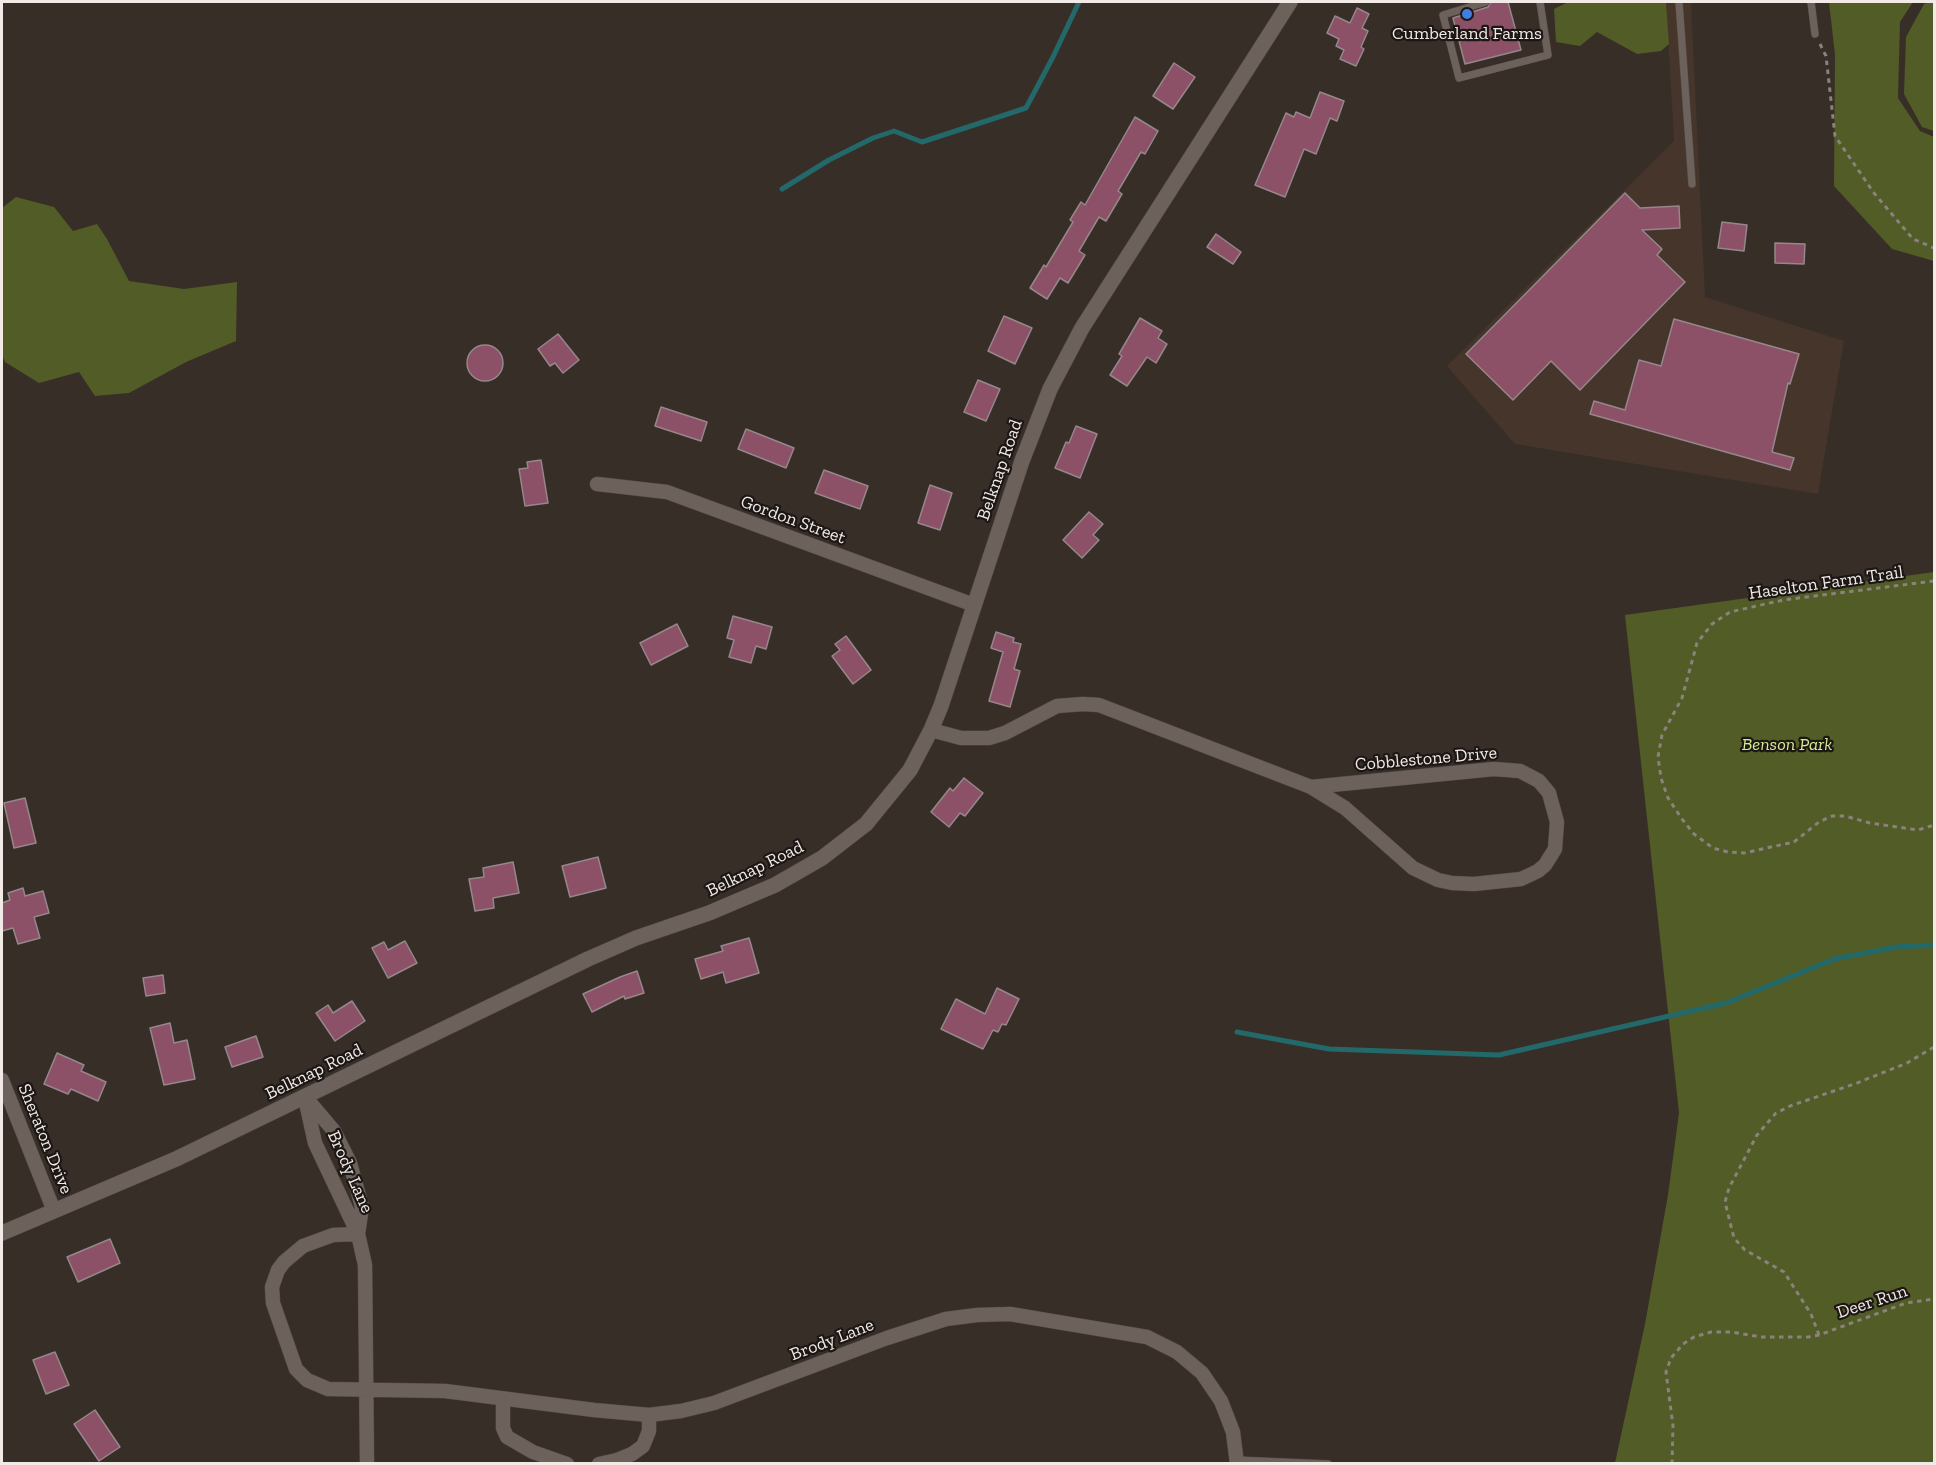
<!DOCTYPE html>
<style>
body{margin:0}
#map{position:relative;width:1936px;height:1465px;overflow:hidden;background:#382e28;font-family:"Zilla Slab",serif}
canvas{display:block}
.frame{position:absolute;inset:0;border:3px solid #f1eae6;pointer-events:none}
</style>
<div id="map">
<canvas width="1936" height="1465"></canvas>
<div class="frame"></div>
</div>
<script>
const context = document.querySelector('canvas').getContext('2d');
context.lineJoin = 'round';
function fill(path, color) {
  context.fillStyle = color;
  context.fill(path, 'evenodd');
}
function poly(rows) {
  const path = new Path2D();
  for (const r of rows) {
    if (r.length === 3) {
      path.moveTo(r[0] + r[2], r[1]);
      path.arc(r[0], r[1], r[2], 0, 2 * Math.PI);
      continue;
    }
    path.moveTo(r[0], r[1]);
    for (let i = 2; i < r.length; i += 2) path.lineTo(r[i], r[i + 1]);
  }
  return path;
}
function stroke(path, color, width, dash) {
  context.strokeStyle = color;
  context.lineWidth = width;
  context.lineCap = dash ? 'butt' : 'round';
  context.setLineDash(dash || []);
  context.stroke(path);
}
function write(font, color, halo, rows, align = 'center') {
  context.font = font + ' "Zilla Slab",serif';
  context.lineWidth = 4.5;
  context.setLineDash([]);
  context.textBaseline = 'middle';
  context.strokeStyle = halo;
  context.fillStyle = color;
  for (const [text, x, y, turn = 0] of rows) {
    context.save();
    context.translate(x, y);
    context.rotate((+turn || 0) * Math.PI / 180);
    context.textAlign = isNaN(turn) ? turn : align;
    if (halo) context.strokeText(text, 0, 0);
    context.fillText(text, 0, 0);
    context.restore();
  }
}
const built = poly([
 [1666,2,1691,2,1705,297,1844,341,1818,494,1515,444,1447,366,1674,141]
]);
const green = poly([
 [1568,2,1666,2,1669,44,1661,51,1637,54,1597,32,1580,46,1556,42,1554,9],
 [1829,2,1913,2,1900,22,1898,98,1920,131,1934,137,1934,261,1892,249,1834,186,1835,55],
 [1929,2,1934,2,1934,131,1922,127,1904,94,1906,37,1924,4],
 [16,197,54,207,73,231,97,224,107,239,129,281,184,289,237,282,236,341,186,362,129,393,95,396,79,372,39,383,5,362,2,355,2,208],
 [1934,572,1934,1463,1615,1463,1645,1324,1668,1195,1679,1113,1625,615]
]);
const stream = poly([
 [782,189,829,160,873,138,894,131,922,142,1026,108,1053,57,1079,2],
 [1237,1032,1329,1049,1499,1055,1726,1003,1834,959,1896,947,1934,945]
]);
const building = poly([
 [1491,2,1508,2,1521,50,1465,64,1453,18,1488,7,1491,2],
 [1357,8,1369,14,1362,28,1368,31,1361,47,1364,49,1356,66,1340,59,1344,50,1336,46,1339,39,1327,33,1335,16,1350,23,1357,8],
 [1174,63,1195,77,1173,109,1153,96,1174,63],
 [1320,92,1344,101,1337,121,1330,118,1316,154,1304,149,1285,197,1255,185,1286,113,1294,117,1296,112,1310,118,1320,92],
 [1135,117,1158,131,1145,154,1141,152,1118,191,1122,194,1106,221,1099,217,1079,251,1085,255,1068,283,1060,278,1047,299,1030,288,1044,265,1046,267,1073,222,1070,220,1081,202,1085,205,1135,117],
 [1625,193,1640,208,1679,206,1680,228,1642,230,1662,249,1657,255,1685,282,1580,390,1551,361,1513,400,1466,354,1625,193],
 [1722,222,1747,225,1744,251,1718,248,1722,222],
 [1216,234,1241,252,1233,264,1207,247,1216,234],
 [1775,243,1805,244,1804,264,1775,263,1775,243],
 [1004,316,1032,328,1015,364,988,351,1004,316],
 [1140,318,1162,331,1158,338,1167,344,1156,363,1147,357,1127,386,1110,375,1122,356,1119,354,1140,318],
 [1674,319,1799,354,1790,384,1788,383,1772,452,1794,458,1790,470,1590,414,1594,401,1625,410,1639,360,1661,366,1674,319],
 [558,334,579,360,563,373,555,363,550,366,538,349,558,334],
 [485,363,18],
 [978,380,1000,389,986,421,964,412,978,380],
 [661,407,707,422,701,441,655,426,661,407],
 [1076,426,1097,434,1080,478,1055,468,1066,442,1069,443,1076,426],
 [746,429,794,448,786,468,738,449,746,429],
 [541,460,548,503,525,506,519,469,528,468,527,462,541,460],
 [824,470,868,486,860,509,815,493,824,470],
 [930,485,952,493,940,530,918,523,930,485],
 [1089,512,1103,524,1093,535,1099,540,1082,558,1063,540,1089,512],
 [733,616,772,627,766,649,756,646,751,663,729,657,734,640,727,638,733,616],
 [677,624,688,646,651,665,640,643,677,624],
 [996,632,1014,638,1013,642,1021,644,1014,669,1020,671,1010,707,989,701,1003,652,991,648,996,632],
 [846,636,871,670,853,684,832,656,840,650,835,644,846,636],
 [964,778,983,793,965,816,960,813,949,827,931,812,950,788,953,791,964,778],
 [25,798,36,843,14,848,4,803,25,798],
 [598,857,606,888,570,897,562,866,598,857],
 [513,862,519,893,493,898,494,908,475,911,469,879,484,877,483,868,513,862],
 [23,888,25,896,43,891,49,913,34,917,40,938,18,944,13,928,2,931,2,903,10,900,8,893,23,888],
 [749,938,759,973,726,983,723,972,701,979,695,959,723,951,721,946,749,938],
 [405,941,417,963,388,978,372,948,384,942,388,950,405,941],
 [637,971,644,993,625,999,624,996,592,1012,583,994,620,977,637,971],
 [163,975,165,993,146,996,143,978,163,975],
 [997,988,1019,999,1006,1025,1002,1024,998,1032,993,1030,983,1049,941,1029,956,999,985,1014,997,988],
 [352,1001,365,1021,335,1041,316,1013,328,1005,333,1013,352,1001],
 [170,1023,174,1043,187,1040,195,1079,164,1085,150,1028,170,1023],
 [256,1036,263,1057,232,1067,225,1047,256,1036],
 [57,1053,84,1065,81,1071,106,1082,98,1101,71,1089,68,1094,44,1084,57,1053],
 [110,1239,120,1263,78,1282,67,1257,110,1239],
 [55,1352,69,1385,46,1394,33,1360,55,1352],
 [95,1410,120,1447,99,1461,74,1424,95,1410]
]);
const path = poly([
 [1820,44,1826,56,1835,136,1874,193,1913,239,1934,248],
 [1934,581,1783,600,1730,612,1712,624,1697,643,1682,698,1662,735,1658,757,1661,778,1668,798,1682,819,1694,834,1713,848,1728,852,1744,853,1794,842,1819,822,1832,816,1845,816,1870,823,1918,830,1934,825],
 [1819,1335,1811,1314,1784,1272,1745,1250,1734,1238,1725,1202,1729,1188,1757,1135,1776,1113,1790,1106,1857,1083,1907,1063,1934,1047],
 [1672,1464,1673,1426,1666,1372,1671,1358,1683,1344,1694,1337,1711,1332,1732,1332,1761,1337,1808,1337,1819,1335,1906,1303,1934,1299]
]);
const service = poly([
 [1486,2,1443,15,1459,78,1548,55,1540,2],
 [1679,2,1692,184],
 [1811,2,1815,34],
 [1236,1460,1328,1464]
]);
const minor = poly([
 [597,484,667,492,974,605],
 [931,730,961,738,989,738,1005,733,1057,706,1083,704,1099,705,1311,787,1345,808,1413,868,1438,880,1452,883,1474,884,1521,879,1538,871,1545,865,1555,849,1557,822,1549,793,1539,781,1520,771,1494,769,1311,787],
 [2,1080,54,1211],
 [305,1098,315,1143,358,1234,365,1265,367,1464],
 [307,1099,334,1131,350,1163,362,1207,358,1234],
 [358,1234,333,1235,303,1246,284,1262,278,1270,272,1287,273,1303,296,1369,307,1380,328,1389,445,1391,594,1410,649,1415,681,1411,714,1403,887,1338,946,1319,977,1315,1010,1314,1147,1337,1177,1352,1202,1373,1221,1401,1233,1432,1237,1464],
 [503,1399,503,1428,507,1437,533,1452,567,1464],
 [599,1464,617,1460,632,1454,643,1446,649,1431,649,1415]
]);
const tertiary = poly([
 [2,1233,176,1159,588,959,636,938,709,913,775,885,822,858,866,824,910,770,931,730,941,706,1022,461,1050,389,1082,328,1290,2]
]);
const markers = [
 [1467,14,6,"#3f7fe0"]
];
const poiNames = [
 ["Cumberland Farms",1467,34]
];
const streetNames = [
 ["Belknap Road",1000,470,-71],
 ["Gordon Street",793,520,20],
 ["Haselton Farm Trail",1826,583,-8],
 ["Cobblestone Drive",1426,759,-5],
 ["Belknap Road",755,869,-26],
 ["Belknap Road",314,1072,-26],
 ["Sheraton Drive",45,1139,68],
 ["Brody Lane",350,1172,66],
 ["Deer Run",1872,1302,-18],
 ["Brody Lane",832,1340,-21]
];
const parkNames = [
 ["Benson Park",1787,745]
];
fill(built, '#45352b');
fill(green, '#515c26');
stroke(stream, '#23696a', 5);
fill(building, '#8c5067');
stroke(building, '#95878b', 1.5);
stroke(service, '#564d48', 8);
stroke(minor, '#564d48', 15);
stroke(tertiary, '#564d48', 16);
stroke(path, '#8b827d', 3, [4.5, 4.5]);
stroke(service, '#6d615b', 7);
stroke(minor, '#6d615b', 14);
stroke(tertiary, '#6d615b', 15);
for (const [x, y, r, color] of markers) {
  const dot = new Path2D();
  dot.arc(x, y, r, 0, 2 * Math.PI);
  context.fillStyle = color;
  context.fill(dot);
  stroke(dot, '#1c1715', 2);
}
write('18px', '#f1eae6', '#1c1715', poiNames);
write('18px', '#f1eae6', '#1c1715', streetNames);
write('italic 18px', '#d6ec93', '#1c1715', parkNames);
</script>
